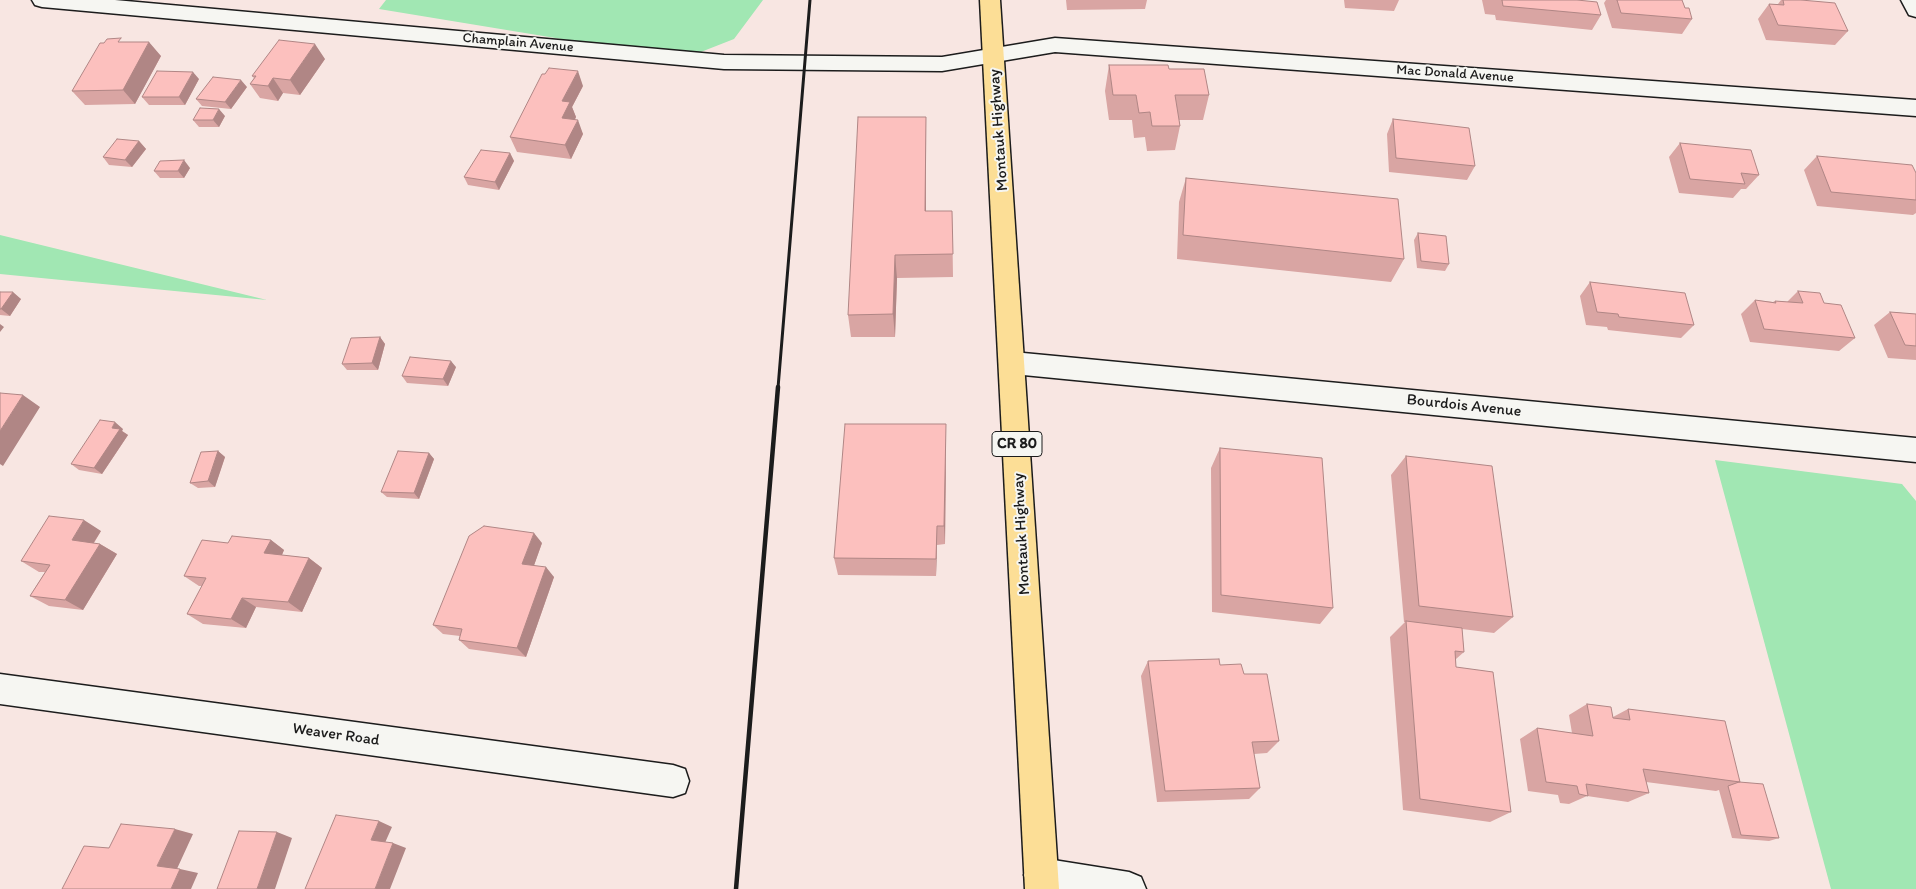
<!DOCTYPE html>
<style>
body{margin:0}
canvas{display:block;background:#f8e6e2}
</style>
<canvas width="1916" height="889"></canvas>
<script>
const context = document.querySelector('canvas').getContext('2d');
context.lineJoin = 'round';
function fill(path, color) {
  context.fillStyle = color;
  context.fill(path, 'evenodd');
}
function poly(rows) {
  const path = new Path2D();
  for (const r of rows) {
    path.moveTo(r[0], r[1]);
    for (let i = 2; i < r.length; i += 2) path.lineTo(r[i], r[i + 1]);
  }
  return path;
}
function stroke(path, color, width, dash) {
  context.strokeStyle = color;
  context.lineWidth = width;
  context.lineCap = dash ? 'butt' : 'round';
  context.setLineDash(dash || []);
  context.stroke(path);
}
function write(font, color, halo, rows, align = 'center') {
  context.font = font + ' Itim,sans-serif';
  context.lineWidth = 4;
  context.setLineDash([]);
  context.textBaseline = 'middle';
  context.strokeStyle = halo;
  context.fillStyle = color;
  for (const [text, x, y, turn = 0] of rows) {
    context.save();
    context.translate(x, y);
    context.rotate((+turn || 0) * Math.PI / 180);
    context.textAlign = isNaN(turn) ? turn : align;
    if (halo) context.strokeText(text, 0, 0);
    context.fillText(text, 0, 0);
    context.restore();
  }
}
const green = poly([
 [386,0,763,0,734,39,683,59,379,9],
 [0,235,267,300,0,274],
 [1715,460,1902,484,1916,501,1916,889,1831,889]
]);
const street = poly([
 [32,0,115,0,724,55,942,57,1055,38,1916,100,1916,116,1055,52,942,71,724,69,42,7,35,5,32,0],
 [1901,0,1916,0,1916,17,1909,15,1901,0],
 [1013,352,1916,438,1916,462,1013,374,1004,371,1000,363,1004,355,1013,352],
 [0,674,673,765,685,769,689,781,685,793,673,797,0,704,0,674],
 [1041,858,1129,872,1141,877,1146,889,1033,889,1029,887,1024,875,1029,863,1041,858]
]);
const primary = poly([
 [980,0,1000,0,1059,889,1025,889,980,0]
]);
const railFar1 = poly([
 [778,388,810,0]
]);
const rail = poly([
 [736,889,778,387]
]);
const wall = poly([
 [1066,0,1147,0,1145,9,1067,10],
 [1344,0,1399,0,1394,11,1345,8],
 [1482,0,1577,0,1601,15,1592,30,1496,20,1495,15,1485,14],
 [1606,0,1682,0,1685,8,1692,19,1682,34,1612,28,1604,3],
 [1781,0,1801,0,1848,31,1835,45,1766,40,1758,19,1769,4,1778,4],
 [124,42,161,56,135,104,85,105,72,91],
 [325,59,300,95,283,93,278,101,260,98,250,84,254,78,252,76],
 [1109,65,1169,69,1209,95,1203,120,1179,120,1180,126,1175,150,1147,151,1145,137,1134,138,1132,120,1109,120,1105,91],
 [199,79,185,105,149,105,142,97],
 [583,86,572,107,576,117,575,120,583,134,571,159,517,152,510,137],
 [247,87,231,109,202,106,196,99],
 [225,116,219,127,199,127,193,120],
 [926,117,926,211,952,211,953,277,897,278,895,337,851,337,848,315],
 [1393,119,1475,166,1467,180,1389,172,1387,134],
 [139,141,146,149,132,167,109,165,103,157],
 [1680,143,1759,175,1746,189,1741,189,1733,198,1679,193,1669,157],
 [510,153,514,161,499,190,468,185,464,177],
 [1817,156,1916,173,1916,213,1913,215,1817,206,1804,170],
 [190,168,184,178,160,178,154,171],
 [1186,178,1404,259,1391,282,1177,259,1179,202],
 [1418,233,1449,264,1445,271,1417,268,1414,240],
 [1590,282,1694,325,1681,338,1608,330,1607,327,1586,325,1580,296],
 [1798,291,1824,303,1855,338,1839,351,1750,342,1741,314,1755,300,1773,302,1775,301,1787,302],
 [0,292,21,299,10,316,0,315],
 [1890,312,1916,314,1916,360,1888,358,1874,325],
 [380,337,385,344,378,370,347,370,342,364],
 [456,367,448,386,407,383,402,376],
 [123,429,122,431,128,435,102,474,79,470,71,464],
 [946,445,945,544,937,545,936,576,838,575,834,558],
 [1220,448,1333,608,1320,624,1212,612,1211,468],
 [218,451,225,457,215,487,198,488,190,483],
 [429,453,434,459,419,499,387,497,381,492],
 [1406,456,1513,617,1494,633,1462,629,1464,652,1456,659,1456,667,1511,812,1490,822,1403,810,1390,637,1405,622,1404,622,1391,475],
 [101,531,94,543,100,544,117,554,83,610,49,606,30,596,45,572,39,572,21,561],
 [271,540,284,550,282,555,309,558,322,568,302,612,256,607,246,628,203,624,187,614,202,586,199,586,184,576,228,543],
 [542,543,534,565,554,577,526,657,469,649,459,640,460,636,443,634,433,625],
 [1148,661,1220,665,1244,674,1279,741,1267,753,1254,754,1260,788,1249,799,1157,802,1141,676],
 [1587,704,1613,717,1628,709,1740,782,1779,838,1769,841,1732,838,1719,790,1716,791,1646,782,1649,793,1628,802,1587,796,1569,804,1560,803,1558,795,1528,791,1520,739,1537,728,1572,733,1569,715]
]);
const shadedWall = poly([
 [149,42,161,56,135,104,123,90],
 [315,44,325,59,300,95,290,80],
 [578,71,583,86,572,107,576,117,568,132,562,118,562,101],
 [193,72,199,79,185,105,179,97],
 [273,78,283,93,278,101,268,86],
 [241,80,247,87,231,109,225,102],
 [219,109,225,116,219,127,213,120],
 [926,117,926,235,925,211],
 [578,120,583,134,571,159,565,145],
 [139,141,146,149,132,167,125,160],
 [510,153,514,161,499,190,495,182],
 [184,160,190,168,184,178,178,171],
 [895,255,897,278,895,337,893,314],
 [13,292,21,299,10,316,1,309],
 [0,324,4,327,0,332],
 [380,337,385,344,378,370,372,363],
 [451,361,456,367,448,386,443,379],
 [23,395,40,407,3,466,0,464,0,431],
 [115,422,123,429,122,431,128,435,102,474,94,468,112,428],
 [946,424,946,445,945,544,944,526],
 [218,451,225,457,215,487,208,481],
 [429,453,434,459,419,499,414,493],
 [84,520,101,531,89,550,72,540],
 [937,526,937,545,936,576,936,559],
 [534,533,542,543,531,574,522,564],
 [271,540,284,550,278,564,264,553],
 [100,544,117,554,83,610,65,600],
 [309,558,322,568,302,612,288,602],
 [546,567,554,577,526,657,517,648],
 [242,598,256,607,246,628,231,619],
 [379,821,392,827,384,845,371,840],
 [175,829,193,834,176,871,157,866],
 [277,832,292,838,275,889,257,889],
 [393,843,406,848,390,889,375,889],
 [180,869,198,873,191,889,171,889]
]);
const building = poly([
 [1502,0,1577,0,1597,2,1601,15,1503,6,1502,0],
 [1617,0,1682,0,1685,8,1689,8,1692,19,1621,13,1617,0],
 [1783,0,1801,0,1835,3,1848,31,1778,25,1769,4,1784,5,1783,0],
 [121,38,118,42,149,42,123,90,72,91,100,43,104,43,107,39,121,38],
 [279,40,315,44,290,80,273,78,268,86,250,84,256,76,252,76,279,40],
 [1109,65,1168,65,1169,69,1204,69,1209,95,1175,95,1180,126,1152,126,1150,112,1139,113,1136,95,1113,95,1109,65],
 [549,68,578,71,562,101,570,102,562,118,578,120,565,145,510,137,542,74,545,74,549,68],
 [157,71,193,72,179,97,142,97,157,71],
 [213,77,241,80,225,102,196,99,213,77],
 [200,108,219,109,213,120,193,120,200,108],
 [858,117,926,117,925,211,952,211,953,254,895,255,893,314,848,315,858,117],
 [1393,119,1469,128,1475,166,1396,158,1393,119],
 [117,139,139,141,125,160,103,157,117,139],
 [1680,143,1751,150,1759,175,1741,173,1745,184,1690,179,1680,143],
 [481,150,510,153,495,182,464,177,481,150],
 [1817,156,1912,165,1916,173,1916,200,1831,192,1817,156],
 [184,160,178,171,154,171,160,161,184,160],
 [1186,178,1398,199,1404,259,1183,235,1186,178],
 [1418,233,1446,236,1449,264,1421,261,1418,233],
 [1590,282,1685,293,1694,325,1619,317,1618,314,1597,312,1590,282],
 [1798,291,1820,293,1824,303,1841,305,1855,338,1764,329,1755,300,1776,303,1775,301,1803,303,1798,291],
 [0,292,13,292,1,309,0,309,0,292],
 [1890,312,1916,314,1916,346,1905,345,1890,312],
 [380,337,372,363,342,364,351,338,380,337],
 [410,357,451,361,443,379,402,376,410,357],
 [0,393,23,395,0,431,0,393],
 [100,420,115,422,112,428,120,429,94,468,71,464,100,420],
 [845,424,946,424,944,526,937,526,936,559,834,558,845,424],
 [1220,448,1322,458,1333,608,1221,595,1220,448],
 [218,451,208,481,190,483,201,452,218,451],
 [398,451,429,453,414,493,381,492,398,451],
 [1406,456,1492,466,1513,617,1419,606,1406,456],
 [49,516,84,520,72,540,100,544,65,600,30,596,50,565,21,561,49,516],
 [484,526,534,533,522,564,546,567,517,648,459,640,462,629,433,625,469,536,484,526],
 [232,536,271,540,264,553,309,558,288,602,242,598,231,619,187,614,206,578,184,576,202,540,228,543,232,536],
 [1406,621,1462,628,1464,652,1455,651,1456,667,1493,672,1511,812,1420,799,1406,621],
 [1219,659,1220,665,1241,664,1244,674,1267,674,1279,741,1252,742,1260,788,1165,791,1148,661,1219,659],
 [1587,704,1611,707,1613,718,1630,720,1628,709,1725,721,1740,782,1643,769,1649,793,1586,784,1588,796,1579,794,1577,786,1546,782,1537,728,1593,736,1587,704],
 [1739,782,1763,784,1779,838,1741,835,1728,786,1739,782],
 [336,815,379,821,371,840,393,843,375,889,305,889,336,815],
 [121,824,175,829,157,866,180,869,171,889,62,889,84,846,109,848,121,824],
 [239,831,277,832,257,889,217,889,239,831]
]);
const farStreetnames = [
 ["Champlain Avenue",518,43,5],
 ["Mac Donald Avenue",1455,74,4]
];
const shields = [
 [1017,444,50]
];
const shieldNames = [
 ["CR 80",1017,444]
];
const streetNames = [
 ["Montauk Highway",999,130,-94],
 ["Bourdois Avenue",1464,406,6],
 ["Montauk Highway",1022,534,-93],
 ["Weaver Road",336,735,8]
];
fill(green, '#a1e7b3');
stroke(street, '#1c1c1c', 3);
stroke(primary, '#1c1c1c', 3);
fill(street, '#f6f6f2');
fill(primary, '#fcde96');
stroke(railFar1, '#1c1c1c', 3);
stroke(rail, '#1c1c1c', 4.5);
fill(wall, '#d9a5a3');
fill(shadedWall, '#b08685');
fill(building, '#fcc0be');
stroke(building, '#b08685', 1);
write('14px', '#1c1c1c', '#f6f6f2', farStreetnames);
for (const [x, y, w] of shields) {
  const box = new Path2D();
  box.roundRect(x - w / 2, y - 12.5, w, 25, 4);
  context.fillStyle = '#f6f6f2';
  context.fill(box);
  stroke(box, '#1c1c1c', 1);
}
write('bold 15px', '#1c1c1c', null, shieldNames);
write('16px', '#1c1c1c', '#f6f6f2', streetNames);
</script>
